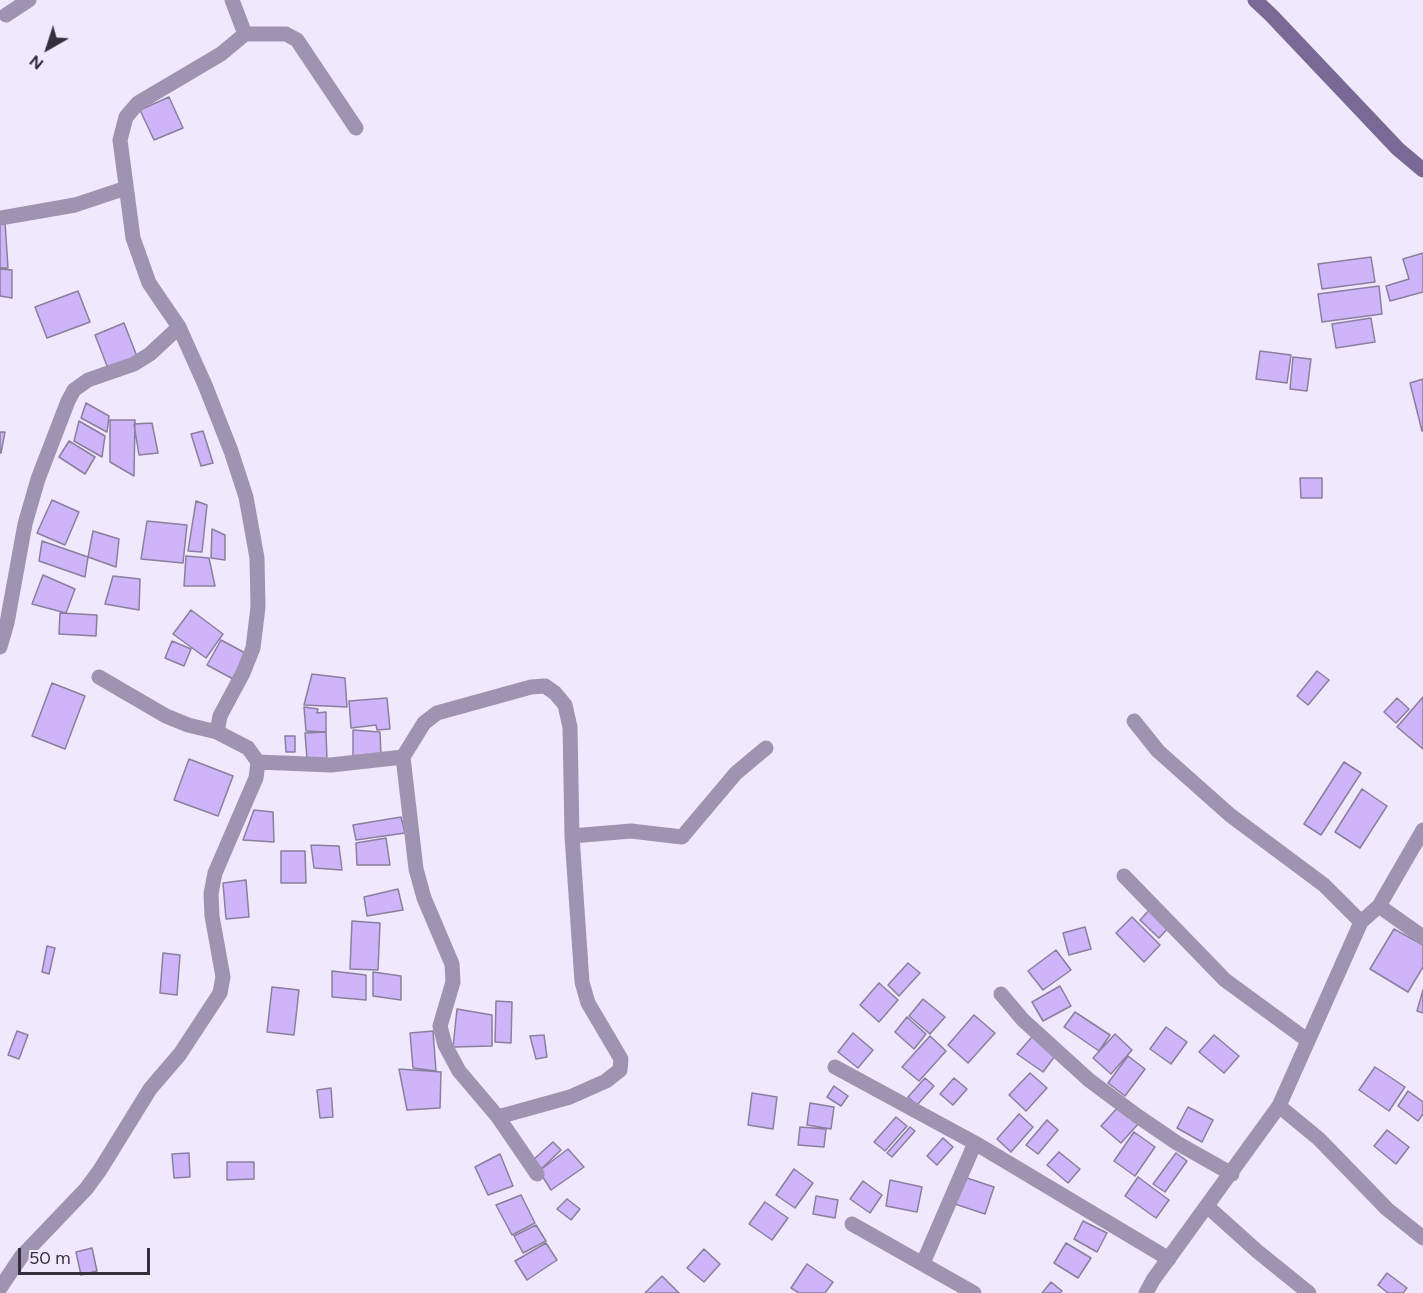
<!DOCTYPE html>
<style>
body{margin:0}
#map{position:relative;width:1423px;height:1293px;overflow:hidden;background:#f0e9fe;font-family:Figtree,sans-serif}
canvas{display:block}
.north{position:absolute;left:18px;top:18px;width:60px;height:60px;-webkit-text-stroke:4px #f0e9fe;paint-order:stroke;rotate:219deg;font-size:16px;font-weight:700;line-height:24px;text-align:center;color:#332f3c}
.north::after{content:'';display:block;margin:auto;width:21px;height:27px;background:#332f3c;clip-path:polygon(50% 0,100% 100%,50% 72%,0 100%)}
.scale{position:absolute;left:18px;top:1248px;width:132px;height:27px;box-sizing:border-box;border:3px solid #332f3c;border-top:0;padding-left:8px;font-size:18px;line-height:21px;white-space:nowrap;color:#332f3c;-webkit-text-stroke:4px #f0e9fe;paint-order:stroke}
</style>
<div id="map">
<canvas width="1423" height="1293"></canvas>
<div class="north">N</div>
<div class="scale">50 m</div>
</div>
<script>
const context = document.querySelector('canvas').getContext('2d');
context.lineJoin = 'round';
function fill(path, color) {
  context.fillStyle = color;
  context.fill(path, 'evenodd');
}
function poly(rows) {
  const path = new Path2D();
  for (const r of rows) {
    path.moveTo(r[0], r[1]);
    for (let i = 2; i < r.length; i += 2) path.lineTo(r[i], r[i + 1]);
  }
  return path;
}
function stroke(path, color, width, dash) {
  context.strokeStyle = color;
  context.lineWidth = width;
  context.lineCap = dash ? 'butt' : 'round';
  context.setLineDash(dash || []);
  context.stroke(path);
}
const building = poly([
 [169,97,183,128,154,140,140,110,169,97],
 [5,222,8,268,0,268,0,223,5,222],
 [1423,253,1423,292,1390,301,1386,286,1409,279,1403,259,1423,253],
 [1371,257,1375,282,1322,289,1318,264,1371,257],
 [0,269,12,270,12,298,0,296,0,269],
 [1379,286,1382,314,1322,322,1318,294,1379,286],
 [78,291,90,322,47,338,35,307,78,291],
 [1371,318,1375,342,1336,348,1332,324,1371,318],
 [124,323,138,359,109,371,95,335,124,323],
 [1260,351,1291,355,1287,383,1256,379,1260,351],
 [1293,357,1311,359,1307,391,1290,389,1293,357],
 [1423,379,1423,431,1422,431,1410,383,1423,379],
 [86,403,109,416,107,432,81,418,86,403],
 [110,420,135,420,134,476,110,462,110,420],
 [79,421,105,436,102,457,74,441,79,421],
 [152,423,158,453,139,455,134,424,152,423],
 [203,431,213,463,201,466,191,434,203,431],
 [0,432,5,432,1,453,0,453,0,432],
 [69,441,95,457,85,474,59,457,69,441],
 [1300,478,1322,478,1322,498,1301,498,1300,478],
 [52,500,79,512,65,545,37,533,52,500],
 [196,501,207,505,202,552,188,551,196,501],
 [147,521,187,525,183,563,141,559,147,521],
 [212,529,225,535,225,560,211,558,212,529],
 [93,531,119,539,116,567,88,557,93,531],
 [42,541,88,557,85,577,39,561,42,541],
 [186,556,209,558,215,586,184,586,186,556],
 [43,575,75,589,66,613,32,604,43,575],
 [113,576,140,579,139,610,105,604,113,576],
 [191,610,223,634,206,658,173,634,191,610],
 [60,613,97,615,96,636,59,634,60,613],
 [221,640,249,655,235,680,207,665,221,640],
 [172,641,191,649,184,666,165,658,172,641],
 [1317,671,1329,680,1308,705,1297,696,1317,671],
 [312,674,345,678,347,707,304,705,312,674],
 [52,683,85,696,65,749,32,736,52,683],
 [1423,697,1423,749,1397,727,1423,697],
 [387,698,390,729,377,730,376,725,351,728,349,701,387,698],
 [1397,698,1409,709,1396,723,1384,712,1397,698],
 [304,707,318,709,317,713,326,712,326,732,306,731,304,707],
 [353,730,380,732,381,757,353,759,353,730],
 [326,732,327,760,307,759,305,733,326,732],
 [285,736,295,736,295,752,286,752,285,736],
 [189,759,233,776,218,816,174,800,189,759],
 [1344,762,1361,773,1321,835,1304,824,1344,762],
 [1362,789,1387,806,1360,848,1335,832,1362,789],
 [254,810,273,812,274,842,243,840,254,810],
 [401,817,405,833,356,840,353,825,401,817],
 [386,838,390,865,357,865,356,843,386,838],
 [311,845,339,846,342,870,314,868,311,845],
 [281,851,305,851,306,883,281,883,281,851],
 [246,880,249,917,226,919,223,883,246,880],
 [398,889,403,910,367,916,364,897,398,889],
 [1153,906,1172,924,1159,938,1140,920,1153,906],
 [1132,917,1160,945,1144,962,1116,933,1132,917],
 [352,921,380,923,378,970,350,969,352,921],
 [1085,927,1091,949,1069,955,1063,933,1085,927],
 [1394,929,1423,945,1423,967,1408,992,1370,969,1394,929],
 [47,946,55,948,49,974,42,972,47,946],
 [1056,950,1071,970,1043,990,1028,971,1056,950],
 [163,953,180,955,177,995,160,993,163,953],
 [908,963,920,973,899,996,888,985,908,963],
 [332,971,366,975,366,1000,332,997,332,971],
 [373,972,401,976,401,1000,373,996,373,972],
 [879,983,898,1000,879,1022,860,1005,879,983],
 [1060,986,1071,1006,1043,1021,1032,1002,1060,986],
 [272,987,299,990,294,1035,267,1032,272,987],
 [1423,990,1423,1013,1417,1011,1423,990],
 [923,999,945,1017,930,1034,909,1016,923,999],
 [496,1001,512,1002,511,1043,495,1042,496,1001],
 [457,1009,492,1015,492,1046,453,1047,457,1009],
 [1075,1012,1110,1035,1099,1051,1064,1027,1075,1012],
 [974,1015,995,1033,968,1063,948,1045,974,1015],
 [907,1017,926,1034,914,1049,895,1032,907,1017],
 [1166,1027,1187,1042,1171,1064,1150,1049,1166,1027],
 [17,1031,28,1035,19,1059,8,1055,17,1031],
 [433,1031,436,1071,413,1068,410,1033,433,1031],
 [853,1033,873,1050,858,1068,838,1052,853,1033],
 [1115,1034,1132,1050,1111,1074,1093,1058,1115,1034],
 [544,1035,547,1057,536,1059,530,1036,544,1035],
 [1214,1035,1239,1056,1224,1073,1199,1052,1214,1035],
 [930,1036,946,1051,919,1081,902,1067,930,1036],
 [1032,1037,1055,1056,1043,1072,1017,1054,1032,1037],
 [1128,1056,1145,1069,1125,1096,1108,1083,1128,1056],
 [1375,1067,1405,1087,1389,1111,1359,1090,1375,1067],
 [399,1069,441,1072,440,1108,407,1110,399,1069],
 [1030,1073,1047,1088,1026,1111,1009,1095,1030,1073],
 [925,1078,934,1086,917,1105,908,1097,925,1078],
 [954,1078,967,1089,953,1105,940,1094,954,1078],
 [834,1086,848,1096,841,1106,827,1097,834,1086],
 [331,1088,333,1117,320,1118,317,1090,331,1088],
 [1408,1091,1423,1102,1423,1114,1418,1121,1398,1106,1408,1091],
 [752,1093,777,1097,773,1129,748,1125,752,1093],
 [810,1103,834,1107,831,1129,807,1125,810,1103],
 [1119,1106,1139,1123,1121,1143,1101,1126,1119,1106],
 [1188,1107,1213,1120,1202,1142,1177,1128,1188,1107],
 [1019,1114,1033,1127,1011,1152,997,1139,1019,1114],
 [896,1117,907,1126,885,1151,874,1142,896,1117],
 [1047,1120,1058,1130,1038,1154,1026,1145,1047,1120],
 [800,1127,826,1129,824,1147,798,1145,800,1127],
 [910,1127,915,1131,892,1157,887,1153,910,1127],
 [1387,1130,1409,1147,1396,1164,1374,1146,1387,1130],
 [1134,1132,1155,1147,1135,1176,1114,1161,1134,1132],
 [943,1138,953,1147,937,1165,927,1156,943,1138],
 [553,1142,561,1150,539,1171,533,1160,553,1142],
 [568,1149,584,1167,551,1190,539,1171,568,1149],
 [1059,1152,1080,1169,1068,1183,1047,1165,1059,1152],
 [189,1153,190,1177,174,1178,172,1154,189,1153],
 [1176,1153,1187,1161,1165,1192,1153,1184,1176,1153],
 [500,1154,513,1186,488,1195,475,1167,500,1154],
 [227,1162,254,1162,254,1179,227,1180,227,1162],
 [794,1169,813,1183,795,1208,776,1195,794,1169],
 [964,1177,994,1187,985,1214,955,1204,964,1177],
 [1138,1177,1169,1200,1156,1218,1125,1196,1138,1177],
 [890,1180,922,1187,917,1212,886,1206,890,1180],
 [863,1181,882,1195,870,1213,850,1199,863,1181],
 [521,1195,535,1223,512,1235,496,1205,521,1195],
 [816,1196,838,1200,835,1218,813,1214,816,1196],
 [567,1199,580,1209,571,1220,557,1209,567,1199],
 [765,1202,788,1218,772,1240,749,1224,765,1202],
 [1083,1221,1107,1233,1097,1252,1074,1239,1083,1221],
 [536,1225,546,1241,523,1253,514,1236,536,1225],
 [546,1243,557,1260,527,1280,515,1261,546,1243],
 [1066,1243,1091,1258,1078,1278,1054,1263,1066,1243],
 [92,1248,97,1271,81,1275,76,1252,92,1248],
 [704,1249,720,1264,704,1282,687,1268,704,1249],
 [807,1264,833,1282,825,1293,799,1293,791,1288,807,1264],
 [1387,1273,1407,1288,1403,1293,1388,1293,1378,1285,1387,1273],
 [662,1276,679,1293,645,1293,662,1276],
 [1051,1282,1062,1291,1060,1293,1042,1293,1051,1282]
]);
const street = poly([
 [6,15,29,0],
 [245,34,286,34,297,40,356,128],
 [0,218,75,205,126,188],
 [0,647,7,623,25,524,38,479,68,401,74,390,88,380,134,364,150,354,179,327],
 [1134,721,1158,751,1230,815,1324,885,1361,922],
 [217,732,220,716,243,673,253,648,258,607,257,558,246,497,231,451,205,385,179,327,149,283,133,238,120,140,126,117,138,103,221,54,245,34,232,0],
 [258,762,331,765,403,757],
 [572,836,631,831,682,837,736,773,766,748],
 [1124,876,1225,980,1307,1040],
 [1379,906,1423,937],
 [1001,994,1023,1020,1089,1080,1136,1115,1177,1143,1232,1174],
 [835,1067,975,1143,1169,1259],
 [1279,1106,1319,1139,1387,1209,1423,1238],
 [498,1117,570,1097,606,1081,620,1070,621,1059,588,1003,582,982,572,836,570,727,565,705,555,693,545,686,531,687,437,713,424,723,403,757,416,869,424,898,452,964,453,982,440,1026,445,1045,459,1071,498,1117,537,1174],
 [1208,1207,1257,1251,1309,1293],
 [852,1224,974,1293],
 [923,1263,975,1143],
 [0,1288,21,1257,86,1189,100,1170,150,1089,180,1054,220,993,223,977,212,916,211,894,215,873,256,778,258,762,248,748,217,732,188,725,166,716,99,677],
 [1146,1293,1153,1280,1279,1106,1361,922,1379,906,1423,830]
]);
const secondary = poly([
 [1255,0,1271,15,1398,149,1423,170]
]);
fill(building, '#ceb4f9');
stroke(building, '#8a7f9d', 1.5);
stroke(street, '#9e94b2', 15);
stroke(secondary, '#796994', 15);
</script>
